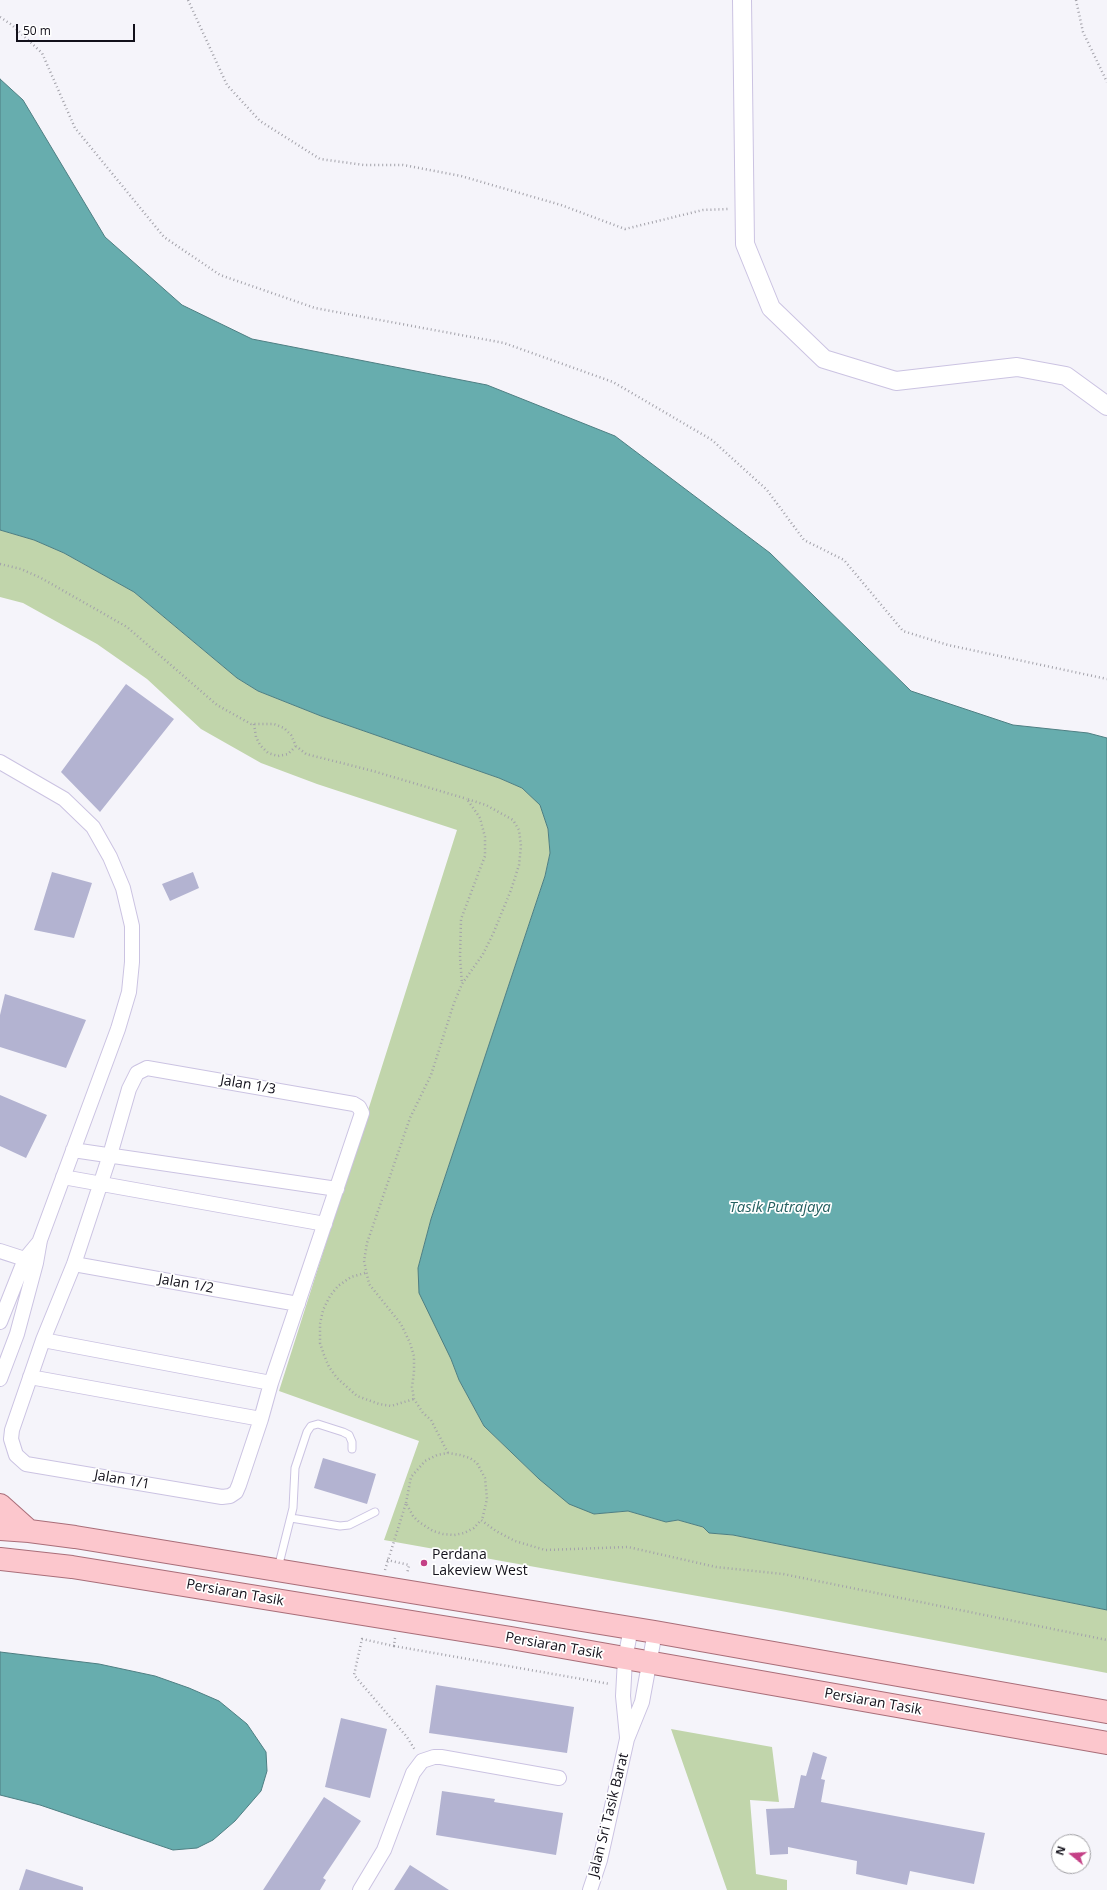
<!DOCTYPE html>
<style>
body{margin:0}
#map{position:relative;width:1107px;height:1890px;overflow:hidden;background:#f5f4fa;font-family:"Open Sans",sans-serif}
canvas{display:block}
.north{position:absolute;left:1051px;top:1834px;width:40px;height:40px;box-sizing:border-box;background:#fff;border:1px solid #a09fa3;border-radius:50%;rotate:288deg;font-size:11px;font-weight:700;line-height:16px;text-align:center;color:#12101a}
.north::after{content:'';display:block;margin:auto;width:14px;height:18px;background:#c44086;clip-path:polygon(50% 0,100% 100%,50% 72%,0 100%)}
.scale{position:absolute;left:16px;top:24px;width:119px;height:18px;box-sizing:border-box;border:2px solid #12101a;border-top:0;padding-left:5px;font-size:12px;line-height:14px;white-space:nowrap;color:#12101a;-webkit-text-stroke:3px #fff;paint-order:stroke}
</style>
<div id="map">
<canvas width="1107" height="1890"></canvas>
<div class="north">N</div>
<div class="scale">50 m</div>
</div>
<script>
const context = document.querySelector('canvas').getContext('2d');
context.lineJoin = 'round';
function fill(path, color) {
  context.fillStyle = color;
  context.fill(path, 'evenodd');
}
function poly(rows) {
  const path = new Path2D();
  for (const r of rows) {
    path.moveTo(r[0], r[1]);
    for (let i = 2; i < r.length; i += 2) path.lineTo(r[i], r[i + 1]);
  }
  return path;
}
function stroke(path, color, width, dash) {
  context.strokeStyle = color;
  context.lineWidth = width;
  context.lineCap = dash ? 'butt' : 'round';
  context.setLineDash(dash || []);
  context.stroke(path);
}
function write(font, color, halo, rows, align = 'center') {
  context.font = font + ' "Open Sans",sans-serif';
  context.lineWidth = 3.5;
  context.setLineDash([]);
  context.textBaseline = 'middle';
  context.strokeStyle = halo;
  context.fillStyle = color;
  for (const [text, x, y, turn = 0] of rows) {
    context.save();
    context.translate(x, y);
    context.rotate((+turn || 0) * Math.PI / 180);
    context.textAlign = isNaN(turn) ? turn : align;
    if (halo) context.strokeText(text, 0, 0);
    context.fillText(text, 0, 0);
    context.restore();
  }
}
const green = poly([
 [0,530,34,540,64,553,134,592,237,678,258,691,321,716,499,778,522,788,540,804,548,829,550,853,545,876,431,1219,418,1268,459,1380,484,1426,539,1479,594,1514,628,1511,666,1522,678,1520,703,1527,709,1533,733,1535,1107,1610,1107,1673,776,1610,384,1540,419,1441,279,1391,457,830,317,784,261,763,201,729,147,679,97,644,23,603,0,597],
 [671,1729,772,1747,779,1802,750,1800,756,1874,787,1880,787,1890,727,1890]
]);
const water = poly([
 [0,79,23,100,105,237,182,305,252,339,487,385,615,436,770,553,911,691,1013,725,1088,733,1107,738,1107,1610,733,1535,709,1533,703,1527,678,1520,666,1522,628,1511,594,1514,569,1504,539,1479,484,1426,459,1380,451,1359,419,1293,418,1268,431,1219,545,876,550,853,548,829,540,805,522,788,499,778,321,716,258,691,237,678,134,592,64,553,34,540,0,530,0,79],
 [0,1652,99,1664,155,1676,189,1688,219,1701,247,1724,266,1752,267,1771,261,1791,235,1821,213,1840,197,1848,173,1850,40,1805,0,1795,0,1652]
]);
const building = poly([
 [126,684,174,719,100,812,61,772],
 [52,872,92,883,74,938,34,930],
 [193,872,199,888,170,901,162,884],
 [5,994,86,1020,66,1068,0,1047,0,1015],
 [0,1095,47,1115,26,1158,0,1146],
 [323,1458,376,1474,367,1504,314,1488],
 [436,1685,574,1707,567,1753,429,1733],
 [341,1718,387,1729,370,1798,325,1787],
 [813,1752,827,1757,821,1779,825,1780,821,1802,985,1833,974,1884,910,1871,907,1885,856,1874,857,1861,788,1847,788,1854,770,1855,766,1809,794,1808,801,1775,806,1776],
 [442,1791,495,1799,494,1802,563,1813,556,1855,436,1835],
 [324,1797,361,1821,323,1878,326,1880,320,1890,263,1890],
 [410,1865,449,1890,394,1890],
 [26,1869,83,1887,83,1890,19,1890]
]);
const path = poly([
 [188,0,227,85,260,121,320,159,364,165,403,165,461,176,561,205,625,229,703,210,728,209],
 [1076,0,1083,32,1107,82],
 [0,17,12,25,42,53,75,128,164,237,220,275,315,308,504,343,613,382,712,440,767,490,804,540,844,560,903,631,948,645,1107,679],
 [0,564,21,569,41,578,127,627,217,705,251,724,274,724,284,728,291,735,296,746,306,754,373,771,467,799],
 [254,724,256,737,260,745,268,753,278,756,288,754,296,746],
 [365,1273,351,1277,338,1286,330,1296,323,1310,320,1324,320,1343,324,1355,329,1367,337,1378,357,1396,379,1404,391,1406,414,1399],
 [448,1453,431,1420,423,1413,414,1399,412,1387,414,1372,414,1356,410,1343,401,1324,369,1284,364,1261,367,1243,410,1118,431,1075,454,1003,462,984,483,954,493,934,511,890,519,865,521,846,519,830,513,820,486,805,467,799,480,818,485,837,485,856,461,919,460,957,462,984],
 [406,1503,411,1477,425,1461,437,1455,448,1453,460,1455,470,1458,477,1463,485,1478,487,1499,482,1520],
 [387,1560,409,1565,407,1574],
 [385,1570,406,1503,413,1516,419,1522,433,1531,443,1534,454,1535,464,1533,474,1528,481,1520,496,1531,515,1541,545,1550,628,1547,716,1567,783,1574,1107,1640],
 [395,1638,394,1646,362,1639,354,1675,407,1737,415,1750],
 [394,1646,610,1684]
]);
const service = poly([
 [291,1518,340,1526,349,1525,375,1512],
 [278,1568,293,1508,295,1468,307,1432,311,1426,318,1424,343,1432,349,1435,352,1442,352,1449]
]);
const minor = poly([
 [0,762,64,799,93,827,110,857,123,888,132,926,132,962,129,992,118,1029,40,1240,36,1263,17,1334,0,1379],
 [147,1068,354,1104,359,1107,362,1113,271,1383,261,1419,239,1485,236,1492,230,1496,222,1497,26,1464,16,1455,11,1439,12,1430,43,1340,74,1264,110,1155,129,1089,137,1073,147,1068],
 [73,1150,337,1189],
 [63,1177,325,1224],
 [0,1251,34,1262],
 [74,1264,298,1304],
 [0,1322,25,1259,40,1241],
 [43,1340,271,1383],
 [30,1377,261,1419],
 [627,1737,623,1696,625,1659,631,1628],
 [360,1890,384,1850,413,1773,422,1761,434,1757,441,1757,559,1778],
 [590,1890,600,1860,627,1739,642,1702,655,1632]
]);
const tertiary = poly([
 [742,0,745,244,771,308,824,359,896,381,1017,367,1066,376,1107,406]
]);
const primary = poly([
 [0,1505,29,1531],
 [0,1529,29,1531,75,1537,655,1632,1107,1712],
 [0,1559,72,1567,511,1638,1107,1743]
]);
const markers = [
 [424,1563,4,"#c44086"]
];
const streetNames = [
 ["Jalan 1/3",248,1085,10],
 ["Jalan 1/2",186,1284,10],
 ["Jalan 1/1",122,1480,10],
 ["Persiaran Tasik",235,1593,10],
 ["Persiaran Tasik",554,1646,10],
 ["Persiaran Tasik",873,1702,10],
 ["Jalan Sri Tasik Barat",609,1815,-76]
];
const poiNames = [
 ["Perdana",432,1555],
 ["Lakeview West",432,1571]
];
const waterNames = [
 ["Tasik Putrajaya",780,1208]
];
fill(green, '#c1d5ab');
fill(water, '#67adae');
stroke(water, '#4e7e82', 1);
fill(building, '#b3b3d1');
stroke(service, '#cbc3e2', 9);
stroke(minor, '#cbc3e2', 16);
stroke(tertiary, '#cbc3e2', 20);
stroke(primary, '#a96e79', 24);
stroke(path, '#a3a2aa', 2.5, [1, 3]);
stroke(service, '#fff', 7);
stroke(minor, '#fff', 14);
stroke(tertiary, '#fff', 18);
stroke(primary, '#fcc7cd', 22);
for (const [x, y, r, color] of markers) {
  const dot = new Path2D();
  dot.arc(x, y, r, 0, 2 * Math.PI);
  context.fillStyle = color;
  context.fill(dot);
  stroke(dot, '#fff', 1.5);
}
write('14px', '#12101a', '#fff', streetNames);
write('14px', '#12101a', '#fff', poiNames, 'left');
write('italic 15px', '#256060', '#fff', waterNames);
</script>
